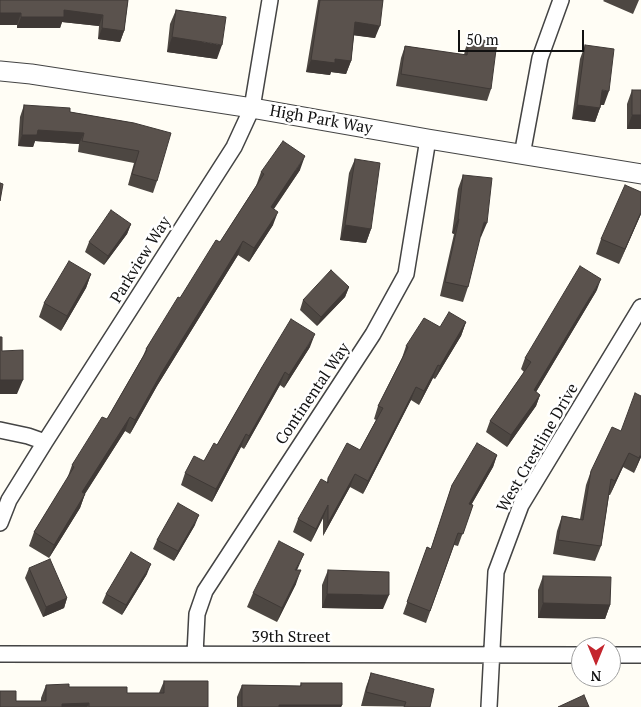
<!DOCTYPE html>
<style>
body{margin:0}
#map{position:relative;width:641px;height:707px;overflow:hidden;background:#fffdf5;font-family:"PT Serif",serif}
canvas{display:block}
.north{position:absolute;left:571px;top:637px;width:50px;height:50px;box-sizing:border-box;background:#fff;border:1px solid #a0a0a0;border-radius:50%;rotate:180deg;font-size:14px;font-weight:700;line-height:20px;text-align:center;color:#111}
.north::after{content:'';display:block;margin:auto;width:18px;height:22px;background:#c4262e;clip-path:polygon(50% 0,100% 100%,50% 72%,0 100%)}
.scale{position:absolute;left:458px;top:30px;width:126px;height:22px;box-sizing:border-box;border:2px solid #111;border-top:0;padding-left:6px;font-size:15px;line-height:18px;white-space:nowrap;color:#111;-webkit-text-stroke:4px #fff;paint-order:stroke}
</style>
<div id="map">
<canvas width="641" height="707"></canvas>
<div class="north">N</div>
<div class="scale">50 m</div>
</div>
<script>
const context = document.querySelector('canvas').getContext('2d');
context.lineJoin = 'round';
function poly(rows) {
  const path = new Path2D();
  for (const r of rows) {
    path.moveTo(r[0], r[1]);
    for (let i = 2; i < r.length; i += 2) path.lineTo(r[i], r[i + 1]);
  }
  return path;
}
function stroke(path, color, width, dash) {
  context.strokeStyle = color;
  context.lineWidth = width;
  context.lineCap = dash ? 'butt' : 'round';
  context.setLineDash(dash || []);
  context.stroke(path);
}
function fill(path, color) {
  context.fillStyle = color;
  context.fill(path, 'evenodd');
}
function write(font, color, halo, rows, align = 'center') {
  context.font = font + ' "PT Serif",serif';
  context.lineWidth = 5;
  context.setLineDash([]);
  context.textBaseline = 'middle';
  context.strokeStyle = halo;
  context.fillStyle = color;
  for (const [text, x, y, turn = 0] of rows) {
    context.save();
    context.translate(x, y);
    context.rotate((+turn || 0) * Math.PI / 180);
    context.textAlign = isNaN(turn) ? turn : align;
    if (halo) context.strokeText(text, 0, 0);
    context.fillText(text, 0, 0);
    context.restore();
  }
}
const minor = poly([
 [522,155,540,58,561,0],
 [0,430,28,436,45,442],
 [0,523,9,500,45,442,234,147,252,108,270,0],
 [0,654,581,655],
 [195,654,197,614,205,591,373,334,406,274,428,139],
 [611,655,641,655],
 [489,707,496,572,521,505,641,307]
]);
const tertiary = poly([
 [0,71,31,74,252,108,428,139,641,174]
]);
const wall = poly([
 [0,0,128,0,124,31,120,42,98,39,99,26,62,22,60,28,17,28,17,25,0,25],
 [318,0,383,0,375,38,354,35,351,61,346,74,331,72,330,75,306,72],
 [604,0,639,0,633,14,603,1],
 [176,10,217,59,167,52,170,24],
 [469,38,491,89,487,101,396,86,401,58,405,46,464,55,465,50],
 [585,45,604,105,601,105,595,122,572,119,580,59],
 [632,90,641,90,641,129,627,129,627,104],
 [24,105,70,112,134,123,157,181,153,193,128,185,134,163,78,152,79,144,35,141,33,147,18,146,20,117],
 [355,159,371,229,366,243,340,240,349,173],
 [300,170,274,209,273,225,249,262,238,255,157,386,130,434,125,431,85,494,80,508,49,558,29,546,34,532,67,479,72,465,107,419,143,356,146,349,180,298,220,242,256,186,261,172],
 [463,175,481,237,480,237,468,287,463,302,440,296,454,234,452,233,458,189],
 [641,214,619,264,596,254,601,239],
 [131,224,127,234,104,265,85,252,89,242],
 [91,274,86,288,61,331,39,317,44,303],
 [349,287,345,297,317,326,300,310,303,300],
 [597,290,536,392,540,395,536,406,507,447,486,432,490,421,524,372,521,369,525,358],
 [466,322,461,336,435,379,433,378,419,405,411,400,363,494,350,487,323,536,323,518,311,542,293,532,298,519,327,482,328,478,360,450,376,420,374,419,378,406,402,358,406,346,440,327],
 [310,347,284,388,280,385,244,449,241,447,212,502,181,485,185,473,204,461,217,445,262,367],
 [621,431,641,457,634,473,623,467,610,495,609,495,601,546,595,561,553,554,557,531,562,516,580,519,586,485,591,471],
 [497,455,493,467,471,505,473,505,458,546,454,545,426,623,403,614,427,547,431,549,452,485],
 [195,525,174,561,153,549,157,540],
 [29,568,67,598,64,608,43,617,25,578],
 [297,570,296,584,277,622,247,607,253,593],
 [328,570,383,609,322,608,322,585],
 [147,574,122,615,102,603,106,594],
 [543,576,610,605,605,619,538,618,538,590],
 [371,673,430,707,361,706,366,687],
 [164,681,208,707,0,707,16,701,41,701,41,698,46,685,127,693,159,693],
 [301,683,342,705,341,707,237,707,237,697,242,685,300,686]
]);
const shadedWall = poly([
 [64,10,103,15,99,26,62,22,60,28,17,28,21,17],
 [0,13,21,13,17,25,0,25],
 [355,22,380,26,375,38,351,35],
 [102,28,124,31,120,42,98,39],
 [172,37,222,45,217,59,167,52],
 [335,59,351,61,346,74,331,72,330,75,306,72,311,60],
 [602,90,609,91,604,105,597,104],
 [577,105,600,108,595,122,572,119],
 [632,115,641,115,641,129,627,129],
 [38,130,84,133,79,144,35,141,33,147,18,146,22,135],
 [305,156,300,170,266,220,271,207],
 [278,212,273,225,249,262,254,248],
 [641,212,641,214,619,264,625,249],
 [458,219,459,219,454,234,452,233],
 [484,222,487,223,481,237,478,237],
 [131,224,127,234,104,265,108,256],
 [345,225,371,229,366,243,340,240],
 [243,241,238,255,157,386,130,434,135,420,162,372],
 [91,274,86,288,61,331,67,316],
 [601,279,597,290,530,402,534,390],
 [349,287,345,297,317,326,321,317],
 [466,322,461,336,435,379,440,366],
 [315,334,310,347,284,388,289,375],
 [438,365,433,378,419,405,424,391],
 [285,372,280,385,244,449,249,436],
 [0,380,23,380,17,394,0,394],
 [416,387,411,400,363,494,368,481],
 [540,395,536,406,507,447,511,435],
 [130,417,125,431,77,506,82,492],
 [246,434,241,447,212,502,216,489],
 [629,453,623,467,610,495,615,481],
 [641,454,641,457,634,473,639,458],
 [497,455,493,467,465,516,469,504],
 [355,474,350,487,323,536,328,523],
 [85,494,80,508,49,558,54,545],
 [328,505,323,518,311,542,316,529],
 [199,515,195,525,174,561,178,551],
 [304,554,298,568,290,584,295,570],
 [151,564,147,574,122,615,126,605],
 [301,570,296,584,277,622,282,608],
 [327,594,389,595,383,609,322,608],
 [67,598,64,608,43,617,46,607],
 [543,603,610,605,605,619,538,618],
 [89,703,87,707,60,707,62,704],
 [279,705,342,705,341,707,278,707]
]);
const building = poly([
 [0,0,128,0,124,31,102,28,103,15,64,10,64,17,21,17,21,13,0,13,0,0],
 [320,0,383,0,380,26,355,22,351,61,335,59,335,63,311,60,320,0],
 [176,10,226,17,222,45,172,37,176,10],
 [469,38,497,42,491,89,401,74,405,46,467,55,469,38],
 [585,45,614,49,609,91,602,90,600,108,577,105,585,45],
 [632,90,641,90,641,115,632,115,632,90],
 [24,105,70,108,70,112,134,123,171,133,157,181,132,174,139,151,82,141,84,133,38,130,37,135,22,135,24,105],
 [283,141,305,156,271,207,278,212,254,248,243,241,162,372,135,420,130,417,82,492,85,494,54,545,34,532,74,467,72,465,102,417,107,419,147,350,146,349,178,297,180,298,216,240,220,242,264,174,261,172,283,141],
 [355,159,380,163,371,229,345,225,355,159],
 [463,175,492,178,487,223,484,222,468,287,445,282,459,219,458,219,463,175],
 [0,183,3,184,0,201,0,183],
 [625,185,641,192,641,212,625,249,601,239,625,185],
 [111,210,131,224,108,256,89,242,111,210],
 [69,261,91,274,67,316,44,303,69,261],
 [580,266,601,279,534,390,540,395,511,435,490,421,531,362,525,358,580,266],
 [331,270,349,287,321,317,303,300,331,270],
 [449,312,466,322,440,366,438,365,424,391,416,387,368,481,355,474,328,523,328,505,316,529,298,519,321,479,328,483,328,478,347,443,360,450,383,408,378,406,408,347,406,346,424,318,440,327,449,312],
 [291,319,315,334,289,375,285,372,249,436,246,434,216,489,185,473,194,456,204,461,214,443,217,445,262,367,291,319],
 [0,337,2,337,2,351,23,350,23,380,0,380,0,337],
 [635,393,641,396,641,454,639,458,629,453,615,481,611,479,601,546,558,540,562,516,583,520,591,471,612,427,621,431,635,393],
 [477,443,497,455,469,504,473,505,463,534,458,533,430,611,407,602,427,547,431,549,452,485,477,443],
 [178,503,199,515,178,551,157,540,178,503],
 [279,541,304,554,295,570,301,570,282,608,253,593,279,541],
 [131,552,151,564,126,605,106,594,131,552],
 [50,559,67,598,46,607,29,568,50,559],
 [328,570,389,572,389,595,327,594,328,570],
 [543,576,611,577,610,605,543,603,543,576],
 [371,673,434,689,430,707,404,707,406,702,366,692,371,673],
 [164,681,208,681,208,707,89,707,89,703,62,704,62,707,0,707,0,691,16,691,16,701,46,701,46,685,69,684,69,687,127,687,127,693,164,693,164,681],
 [301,683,342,683,342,705,279,705,279,707,242,707,242,685,301,686,301,683],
 [584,695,589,707,558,707,584,695]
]);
const streetNames = [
 ["High Park Way",321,120,10],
 ["Parkview Way",141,260,-58],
 ["Continental Way",313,394,-56],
 ["West Crestline Drive",538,448,-60],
 ["39th Street",291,637]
];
stroke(minor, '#444', 18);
stroke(tertiary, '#444', 21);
stroke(minor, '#fff', 15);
stroke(tertiary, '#fff', 19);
fill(wall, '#4d4742');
fill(shadedWall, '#3f3936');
fill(building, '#5a524d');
stroke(building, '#3f3936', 1);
write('16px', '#111', '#fff', streetNames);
</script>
